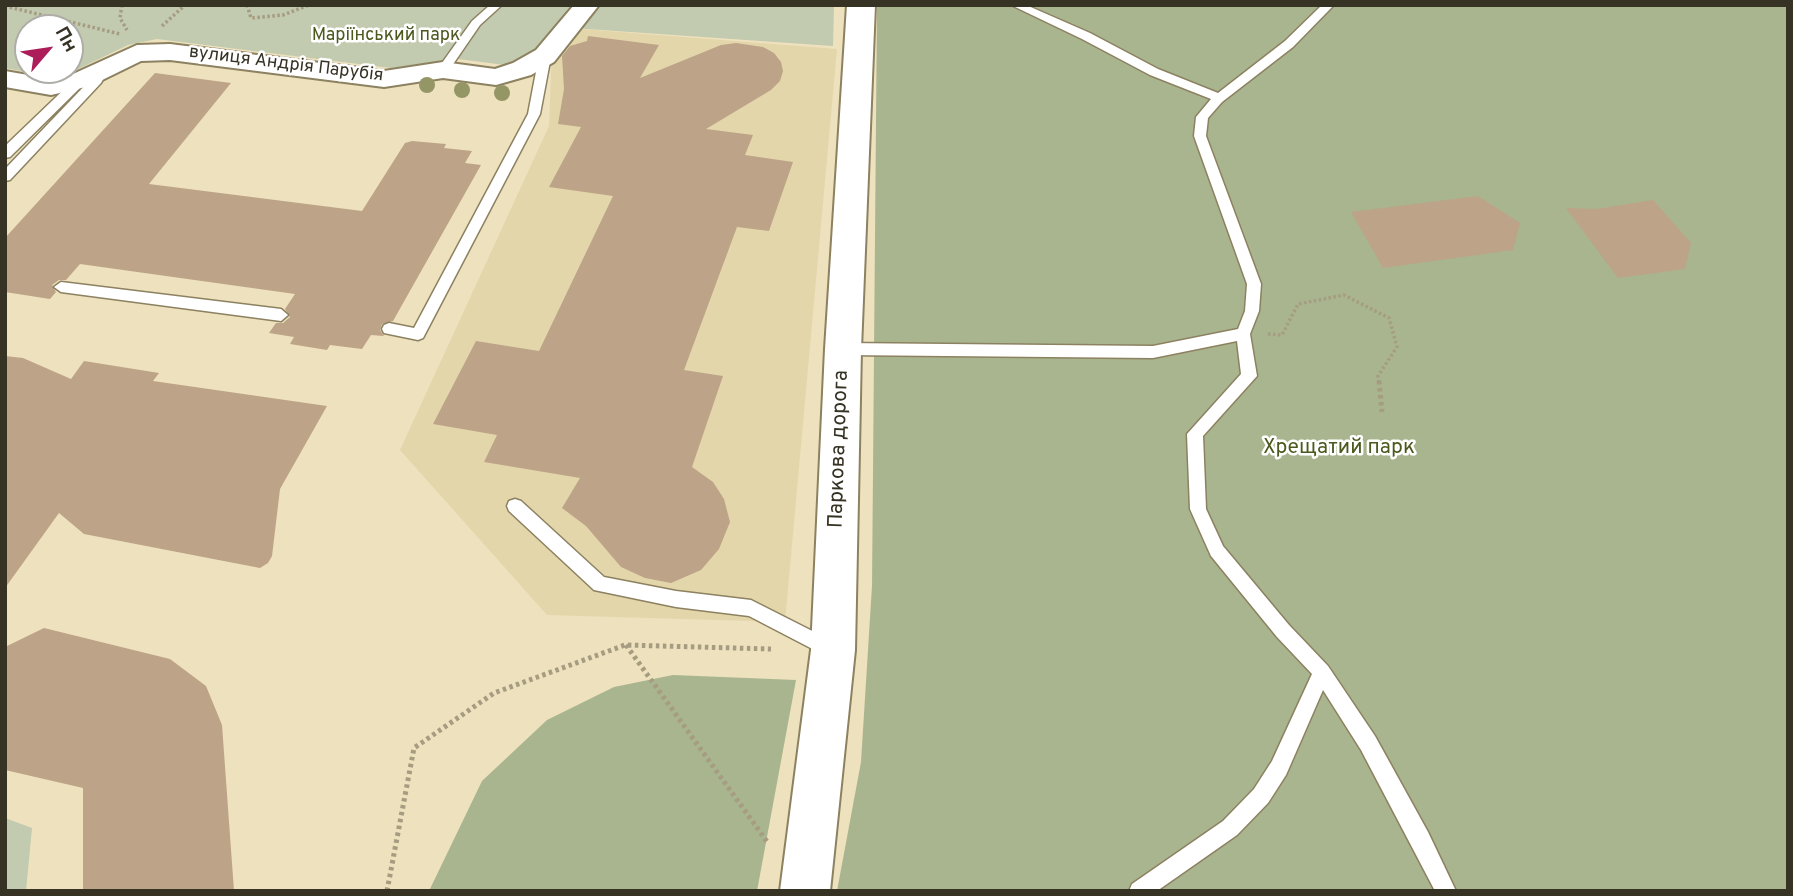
<!DOCTYPE html>
<meta charset="utf-8">
<style>
body{margin:0}
#map{position:relative;width:1793px;height:896px;overflow:hidden;background:#eee1bd;font-family:Overpass,sans-serif}
canvas{display:block}
.frame{position:absolute;inset:0;border:7px solid #363224;pointer-events:none}
.north{position:absolute;left:14px;top:14px;width:70px;height:70px;box-sizing:border-box;background:#fff;border:2px solid #afada7;border-radius:50%;rotate:61deg;font-size:19px;font-weight:700;line-height:28px;text-align:center;color:#363224}
.north::after{content:'';display:block;margin:auto;width:24px;height:32px;background:#ac1d59;clip-path:polygon(50% 0,100% 100%,50% 72%,0 100%)}
</style>
<div id="map">
<canvas width="1793" height="896"></canvas>
<div class="frame"></div>
<div class="north">Пн</div>
</div>
<script>
const context = document.querySelector('canvas').getContext('2d');
context.lineJoin = 'round';
function fill(path, color) {
  context.fillStyle = color;
  context.fill(path, 'evenodd');
}
function poly(rows) {
  const path = new Path2D();
  for (const r of rows) {
    path.moveTo(r[0], r[1]);
    for (let i = 2; i < r.length; i += 2) path.lineTo(r[i], r[i + 1]);
  }
  return path;
}
function stroke(path, color, width, dash) {
  context.strokeStyle = color;
  context.lineWidth = width;
  context.lineCap = dash ? 'butt' : 'round';
  context.setLineDash(dash || []);
  context.stroke(path);
}
function write(font, color, halo, rows, align = 'center') {
  context.font = font + ' Overpass,sans-serif';
  context.lineWidth = 5;
  context.setLineDash([]);
  context.textBaseline = 'middle';
  context.strokeStyle = halo;
  context.fillStyle = color;
  for (const [text, x, y, turn = 0] of rows) {
    context.save();
    context.translate(x, y);
    context.rotate((+turn || 0) * Math.PI / 180);
    context.textAlign = isNaN(turn) ? turn : align;
    if (halo) context.strokeText(text, 0, 0);
    context.fillText(text, 0, 0);
    context.restore();
  }
}
const built = poly([
 [569,28,837,49,785,622,547,615,400,450,549,126,552,47]
]);
const green = poly([
 [5,5,834,5,833,46,558,27,528,58,505,65,458,59,391,68,157,39,128,45,72,72,48,76,5,68],
 [28,28,70,28,70,70,28,70],
 [5,818,32,828,26,891,5,891]
]);
const forest = poly([
 [877,5,1788,5,1788,891,837,891,861,762,872,586],
 [673,675,796,680,757,891,429,891,482,781,547,720,614,687]
]);
const building = poly([
 [588,36,659,45,640,78,721,45,736,43,763,47,774,53,781,62,783,71,780,81,771,90,706,129,753,135,745,155,793,162,769,231,737,227,684,370,723,376,692,467,713,482,724,499,730,522,719,549,701,570,671,583,645,578,621,567,586,526,562,508,580,478,484,462,497,435,433,424,476,341,539,351,613,196,549,187,581,127,558,124,564,89,562,56,570,46,587,41],
 [155,73,231,83,149,184,362,211,405,143,412,141,446,144,444,148,472,151,465,163,481,165,393,321,382,324,380,330,384,336,371,335,362,349,330,345,327,350,290,344,294,337,269,333,276,323,283,323,290,317,285,309,295,294,80,264,66,280,59,280,52,285,56,292,50,299,5,292,5,238],
 [1478,196,1520,223,1513,250,1383,268,1351,212],
 [1653,200,1691,243,1685,269,1618,278,1566,208,1597,209],
 [5,356,23,358,71,379,84,361,159,373,153,381,327,406,280,489,272,556,268,563,260,568,84,534,59,513,5,588],
 [44,628,170,659,206,686,222,725,234,891,83,891,83,788,5,770,5,647]
]);
const pathFar1 = poly([
 [122,5,120,18,127,30],
 [247,5,251,18,283,15,309,5],
 [5,6,120,34],
 [162,26,185,5],
 [1268,334,1282,335,1298,304,1344,295,1389,318,1397,347,1378,376,1379,383]
]);
const path = poly([
 [1379,381,1382,412],
 [626,645,768,843],
 [387,891,414,748,494,693,625,645,771,649]
]);
const lane = poly([
 [490,5,502,5,480,25,447,73,439,73,437,70,472,21,490,5],
 [1011,5,1026,5,1090,33,1158,69,1218,93,1285,41,1322,5,1334,5,1293,47,1222,102,1208,118,1206,136,1261,284,1259,311,1250,334,1257,376,1203,436,1206,509,1223,546,1289,625,1328,666,1375,736,1428,832,1456,891,1435,891,1361,750,1323,690,1286,775,1268,803,1237,835,1157,891,1129,891,1132,884,1223,821,1254,789,1272,761,1312,674,1277,637,1211,556,1190,509,1187,434,1241,374,1237,341,1153,358,843,355,836,349,843,343,1153,346,1238,329,1245,311,1247,284,1194,136,1196,117,1211,99,1150,75,1082,39,1011,5],
 [545,52,551,56,540,114,423,338,418,340,384,333,382,329,384,325,389,323,414,328,528,114,539,56,545,52],
 [104,63,110,67,101,83,10,180,5,181,5,169,92,78,100,64,104,63],
 [81,76,85,77,85,83,10,157,5,158,5,146,77,77,81,76],
 [61,282,281,309,288,315,281,321,61,292,54,287,61,282],
 [515,499,521,501,604,577,676,591,751,600,836,643,839,649,836,655,830,658,824,655,749,616,676,607,594,590,509,511,507,506,509,501,515,499]
]);
const street = poly([
 [574,5,599,5,554,62,531,75,496,85,443,78,384,87,170,60,141,61,90,86,51,95,5,87,5,71,51,79,73,74,137,45,170,44,384,71,443,62,495,69,513,63,536,50,574,5]
]);
const secondary = poly([
 [847,5,875,5,861,349,855,650,830,891,780,891,811,650,825,349,847,5]
]);
const trees = [
 [427,85],
 [462,90],
 [502,93]
];
const farParknames = [
 ["Маріїнський парк",386,36]
];
const farStreetnames = [
 ["вулиця Андрія Парубія",286,65,7]
];
const streetNames = [
 ["Паркова дорога",840,449,-88]
];
const parkNames = [
 ["Хрещатий парк",1339,449]
];
fill(built, '#e4d6ab');
fill(green, '#c2caaf');
fill(forest, '#a9b58f');
fill(building, '#bda387');
stroke(lane, '#8c8160', 3);
stroke(street, '#8c8160', 4);
stroke(secondary, '#8c8160', 4);
stroke(pathFar1, '#a59c81', 3.5, [2.5, 2.5]);
stroke(path, '#a59c81', 5, [3.5, 3.5]);
fill(lane, '#fff');
fill(street, '#fff');
fill(secondary, '#fff');
context.fillStyle = '#949666';
for (const [x, y] of trees) {
  context.beginPath();
  context.arc(x, y, 8, 0, 2 * Math.PI);
  context.fill();
}
write('18px', '#4b591e', '#fff', farParknames);
write('18px', '#363224', '#fff', farStreetnames);
write('21px', '#363224', '#fff', streetNames);
write('21px', '#4b591e', '#fff', parkNames);
</script>
